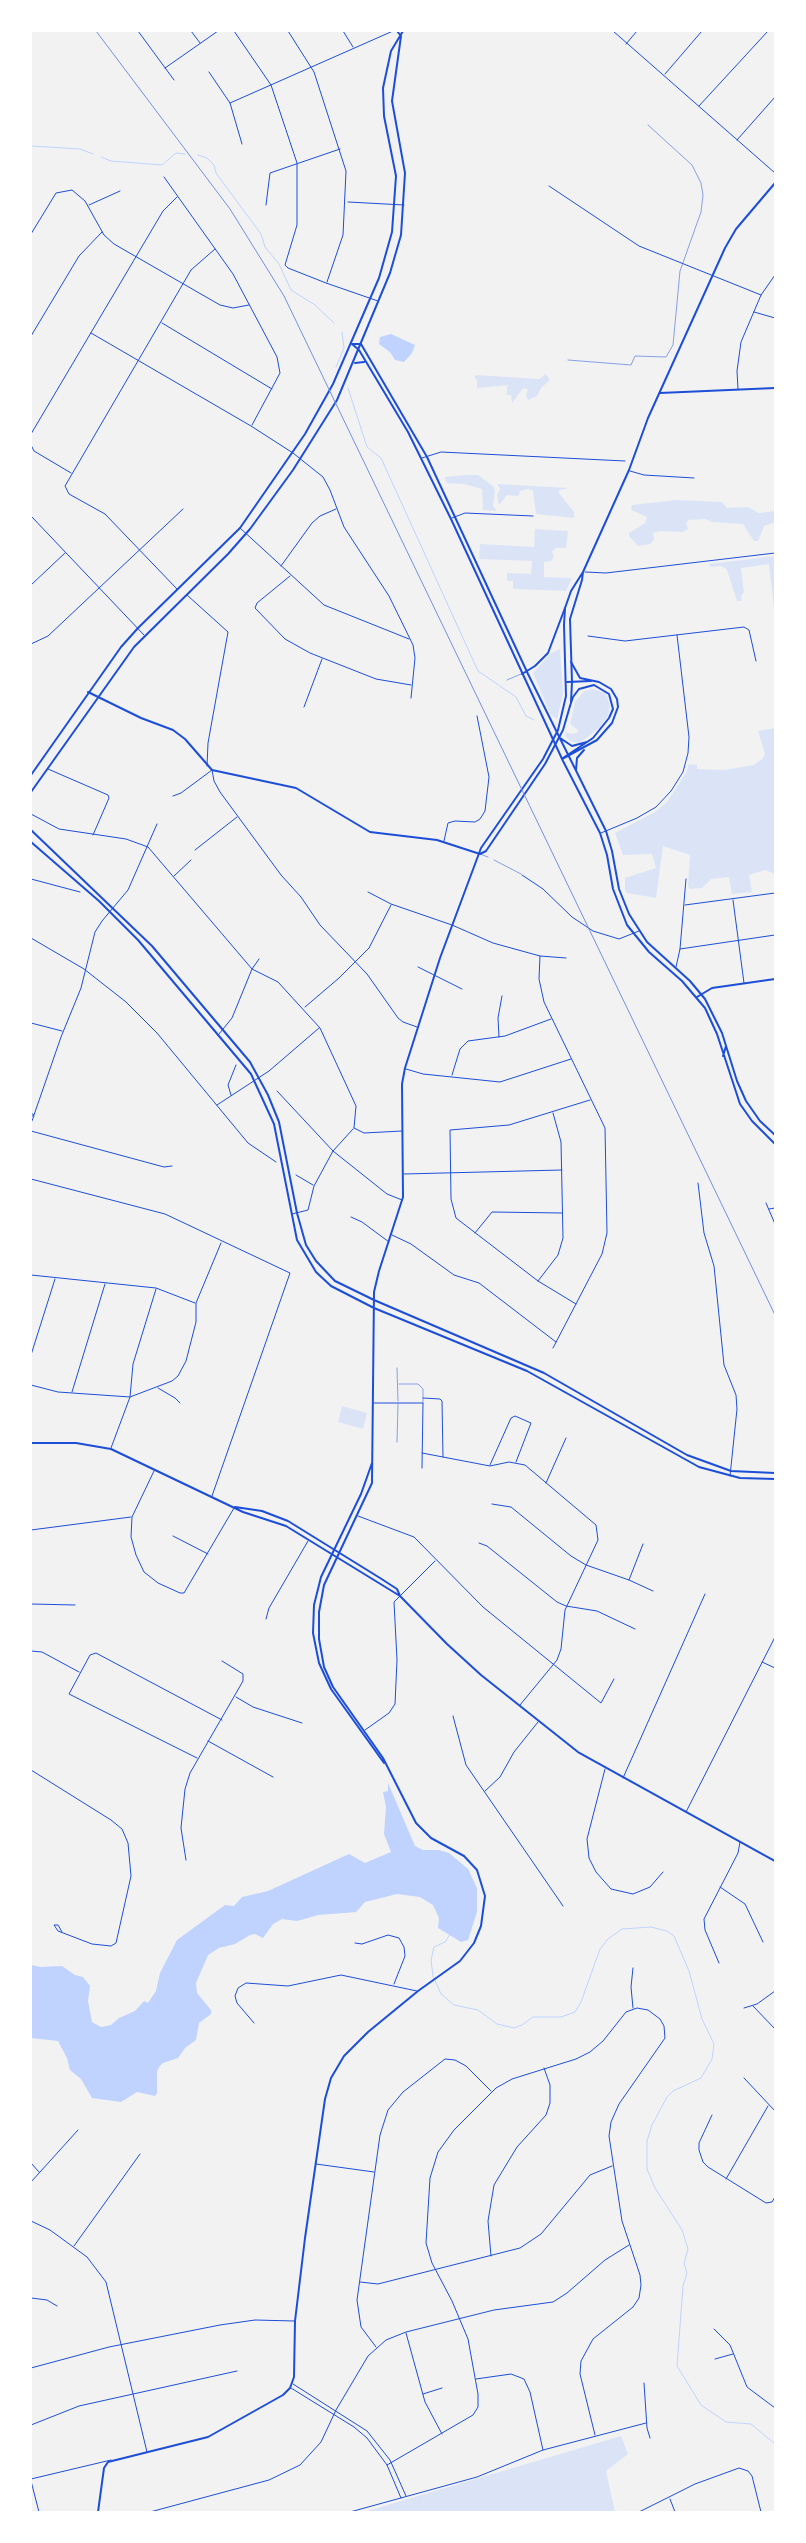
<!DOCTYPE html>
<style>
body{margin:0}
#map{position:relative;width:806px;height:2543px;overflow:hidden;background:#f2f2f2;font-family:"Source Sans 3",sans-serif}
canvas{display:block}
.frame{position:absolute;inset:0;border:32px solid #fff;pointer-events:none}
</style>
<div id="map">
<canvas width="806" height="2543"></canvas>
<div class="frame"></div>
</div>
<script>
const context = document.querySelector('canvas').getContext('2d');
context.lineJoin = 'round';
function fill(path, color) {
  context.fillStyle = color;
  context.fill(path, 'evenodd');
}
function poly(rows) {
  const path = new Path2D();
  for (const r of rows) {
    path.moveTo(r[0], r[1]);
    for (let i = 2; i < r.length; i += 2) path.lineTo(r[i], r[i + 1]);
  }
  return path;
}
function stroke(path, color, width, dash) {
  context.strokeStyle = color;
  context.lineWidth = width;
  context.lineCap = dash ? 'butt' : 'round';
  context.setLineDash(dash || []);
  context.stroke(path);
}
const green = poly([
 [546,374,550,380,541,388,537,396,528,400,526,396,528,389,523,388,512,403,511,395,507,395,507,386,510,385,477,388,477,380,474,377,476,375,539,379],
 [466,475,478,475,493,486,495,491,493,506,497,511,483,510,482,489,464,484,447,483,445,480,445,477],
 [497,484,570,488,559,490,559,493,574,512,574,518,536,514,533,491,528,489,520,491,519,495,517,496,507,495,499,505,497,495,500,489],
 [675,500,722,502,727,508,748,507,759,513,775,511,775,522,764,526,758,541,754,541,743,524,712,522,705,519,689,520,686,523,688,529,682,532,661,531,653,533,654,540,650,544,638,546,629,536,629,533,645,523,647,517,631,510,632,505],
 [535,529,568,531,566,548,556,548,552,552,554,556,551,561,544,562,544,577,572,578,566,591,513,589,513,581,507,581,507,573,531,574,532,561,479,559,480,544,534,547],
 [775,556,775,618,769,564,741,568,744,593,742,594,741,601,737,601,727,570,722,566,710,567,709,564],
 [560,649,563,694,557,719,551,715,533,673,551,653],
 [593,689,605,693,608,698,610,707,608,716,599,728,585,739,579,743,570,741,565,736,566,732,571,734,577,733,578,730,570,724,575,702,584,691],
 [775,728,775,874,765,870,749,875,752,892,732,894,729,877,711,879,702,888,690,889,688,886,690,855,663,846,656,898,627,893,625,890,625,878,656,868,652,854,623,855,615,833,655,812,667,802,686,773,689,764,697,765,697,769,724,770,754,765,762,759,765,754,758,731],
 [342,1406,367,1413,363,1429,338,1422],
 [621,2436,628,2454,606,2471,615,2512,364,2512]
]);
const water = poly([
 [391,334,415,345,412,353,404,362,395,360,390,352,379,344,380,337],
 [388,1783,415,1846,423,1850,439,1850,449,1853,468,1869,477,1888,477,1912,468,1940,461,1942,438,1928,439,1918,433,1905,420,1897,397,1894,365,1902,356,1912,318,1915,297,1921,282,1919,273,1924,263,1938,255,1934,250,1935,235,1944,219,1948,208,1955,196,1983,197,1993,211,2010,211,2014,199,2023,196,2040,185,2048,178,2058,163,2063,159,2067,157,2072,157,2093,155,2096,137,2092,121,2102,92,2098,81,2079,70,2070,67,2058,58,2041,31,2038,31,1965,41,1967,62,1966,75,1975,83,1977,90,1986,88,2001,92,2022,101,2027,111,2025,119,2018,135,2011,144,2001,148,2003,156,1991,160,1973,177,1940,225,1905,234,1906,242,1897,268,1891,349,1854,365,1863,391,1852,384,1834,386,1807,383,1792,388,1791]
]);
const stream = poly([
 [31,146,80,149,93,154],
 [198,155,207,158,214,165,216,173,261,234,265,247,279,264,291,290,315,305,334,323],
 [101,157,111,161,162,165,176,153,185,154],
 [336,367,344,348,342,332],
 [348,388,367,447,381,458,478,671,516,697,526,716,534,720],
 [450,1934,445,1942,434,1947,431,1960,433,1976,441,1994,454,2005,478,2010,497,2024,514,2028,522,2025,533,2017,561,2017,575,2012,581,2002,600,1949,608,1939,622,1929,651,1927,667,1931,674,1936,689,1971,702,2019,714,2044,712,2059,701,2078,673,2091,667,2097,652,2125,647,2141,647,2169,655,2188,682,2230,688,2249,684,2264,687,2273,683,2286,677,2366,701,2405,726,2422,751,2424,775,2444]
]);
const service = poly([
 [568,360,631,365,635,356,666,357,673,345,680,271,701,212,703,195,701,183,692,165,648,125],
 [507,680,521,674],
 [480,854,488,857],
 [494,860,521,874],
 [397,1368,398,1401],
 [399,1384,418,1384,423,1389,423,1403],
 [397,1442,398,1404]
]);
const minor = poly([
 [138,31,174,80],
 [191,31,200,43],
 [234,31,271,85,297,163,297,225,285,265,288,268,326,283,378,301],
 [288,31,314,72,346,171,343,235,327,282],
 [343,31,353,47],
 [613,31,775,173],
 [626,44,637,31],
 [165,68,218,31],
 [209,72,230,103,242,144],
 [665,74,702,31],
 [230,103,393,31],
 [699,106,768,31],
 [737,140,775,97],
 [164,177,233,274,277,357,280,373,252,425],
 [549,186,639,246,761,295],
 [348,202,404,205],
 [89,205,120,191],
 [266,205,270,173,340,149],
 [31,234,56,193,72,190,85,201,104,235,114,244,220,305,233,308,249,305],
 [754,312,775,318],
 [162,323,272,389],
 [91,333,251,426,293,453,323,477,330,490,344,527,389,596,413,645,415,658,411,698],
 [31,336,79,256,102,232],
 [738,389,737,371,741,342,761,295,775,275],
 [31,434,163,211,177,197],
 [31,445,34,451,71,473],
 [422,458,441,452,625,461],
 [630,471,644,475,694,478],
 [31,516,144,635],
 [452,518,465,513,533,516],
 [240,528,324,605,409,639],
 [281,566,312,523,320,516,336,509],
 [585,572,606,573,775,553],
 [290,576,257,603,255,608,285,639,310,653,376,679,411,685],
 [31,585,65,553],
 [177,589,105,514,69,494,65,486,191,270,215,249],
 [187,595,228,632,208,743,207,766],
 [588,636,625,641,744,627,749,630,756,661],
 [31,644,48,636,183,509],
 [304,707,322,659],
 [48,769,108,795,109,798,93,835],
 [173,796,181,793,212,770,214,781,220,792,281,875,301,897,320,925,367,974,398,1018,403,1022,417,1027],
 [31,814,59,829,126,839,148,847,252,969,278,982,320,1028,356,1106,354,1128],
 [601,833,637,818,656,807,671,791,683,772,688,753,689,737,677,635],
 [444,841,448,823,455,821,475,822,480,819,485,811,489,777,477,716],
 [195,850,237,817],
 [522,875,543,889,572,917,593,931,619,939,639,931],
 [174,876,191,860],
 [31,879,80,892],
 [368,892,391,904,452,925,493,943,540,956,566,958],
 [733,900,744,983],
 [685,905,775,893],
 [31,938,84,969,126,1002,157,1033,248,1143,276,1162],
 [680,949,775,935],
 [540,956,539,979,544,1002,605,1128,607,1233,602,1254,553,1348],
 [418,967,462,989],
 [676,967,680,949,686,879],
 [305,1007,339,978,369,948,391,905],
 [31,1023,62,1031],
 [219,1034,232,1018,252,969,259,959],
 [499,1037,498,1018,502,996],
 [406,1069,423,1074,500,1082,571,1059],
 [452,1075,460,1049,468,1041,505,1036,551,1019],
 [277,1091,333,1151,387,1194,402,1200],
 [231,1095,228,1085,236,1065],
 [217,1105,269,1071,319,1028],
 [31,1113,34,1115,31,1117],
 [34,1115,61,1037,81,988,95,932,102,921,128,890,157,824],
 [31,1123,34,1116],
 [354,1128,364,1133,402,1131],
 [31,1131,164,1167,172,1166],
 [404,1174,562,1170],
 [296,1175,313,1185],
 [31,1179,165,1214,290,1273,212,1496],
 [698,1183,704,1233,714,1266,724,1365,736,1395,737,1409,730,1476],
 [766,1203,775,1224],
 [769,1209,775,1208],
 [292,1214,308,1210,314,1186,333,1151,353,1129],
 [351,1217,362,1222,389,1242],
 [475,1233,492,1212,562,1213],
 [392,1235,411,1244,454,1275,479,1283,556,1342],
 [31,1275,156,1288,195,1303],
 [538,1281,558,1255,563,1238,561,1142,553,1113],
 [576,1304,538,1281,456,1218,451,1199,450,1130,509,1125,590,1100],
 [31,1355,55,1279],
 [31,1385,58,1392,130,1397,172,1381,178,1376,186,1361,196,1322,196,1303,221,1243],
 [158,1388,175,1398,180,1403],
 [72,1392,105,1284],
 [423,1398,440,1399,442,1401,443,1457],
 [374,1403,423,1403,422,1468],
 [111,1448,130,1397,133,1364,156,1289],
 [422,1453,490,1466,509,1462,525,1465,596,1525,598,1540,565,1610,561,1649,557,1660,520,1705],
 [490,1465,511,1418,515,1416,531,1423,516,1462],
 [154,1471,132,1517,131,1537,136,1555,144,1572,158,1583,180,1593,184,1593,234,1508],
 [546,1483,566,1438],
 [492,1504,511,1507,571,1556,586,1565,629,1580,653,1591],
 [358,1516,414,1537,483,1607,601,1703,614,1679],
 [31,1530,131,1517],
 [173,1536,208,1554],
 [479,1543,487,1546,557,1602,566,1606,597,1611,635,1629],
 [629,1580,643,1544],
 [31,1604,75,1605],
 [266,1619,269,1608,308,1541],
 [31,1651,42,1652,79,1672],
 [762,1662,775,1668],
 [236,1697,253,1707,302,1723],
 [453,1716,466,1765,563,1906],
 [365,1730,389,1713,395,1704,397,1660,394,1602,435,1561],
 [208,1741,273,1777],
 [197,1758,69,1694,90,1655,96,1653,222,1720],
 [605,1769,587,1839,589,1858,596,1872,611,1889,633,1894,650,1887,663,1872],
 [31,1770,111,1820,122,1829,128,1843,131,1876,116,1943,111,1946,92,1944,58,1931,54,1925,58,1925,62,1932],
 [623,1778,705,1594],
 [485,1791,500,1777,514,1752,538,1722],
 [686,1812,775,1637],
 [186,1860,181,1828,185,1789,190,1773,243,1681,243,1674,222,1661],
 [720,1887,745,1904,763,1942],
 [355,1943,362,1944,388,1935,399,1938,404,1947,405,1956,394,1984],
 [719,1963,705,1930,704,1919,738,1853,740,1842],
 [633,1968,631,1987,633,2008],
 [753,2006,775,2029],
 [744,2008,757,2004,775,1991],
 [254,2023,237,2003,235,1996,238,1988,246,1983,288,1986,341,1975,417,1991],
 [744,2078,775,2111],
 [712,2115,699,2143,699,2150,703,2162,708,2167,766,2203,772,2202,775,2197],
 [31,2163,39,2172],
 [316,2164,374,2172],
 [726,2179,768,2106],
 [31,2182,78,2130],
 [31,2221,50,2230,87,2257,106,2282,147,2452],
 [74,2246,140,2154],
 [491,2256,488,2221,494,2185,517,2147,546,2115,550,2103,550,2085,544,2068],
 [360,2282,378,2284,520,2248,541,2234,590,2175,612,2166],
 [31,2298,47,2300,57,2306],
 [714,2329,730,2345,747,2387,775,2408],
 [406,2333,425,2402,442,2434],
 [376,2347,361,2327,357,2300,380,2135,388,2110,403,2092,445,2059,455,2060,466,2066,491,2091],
 [715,2359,733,2354],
 [31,2368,109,2347,220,2325,255,2320,294,2321],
 [476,2379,511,2374,524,2379,530,2392,543,2450],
 [644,2383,647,2428,650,2438],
 [293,2384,367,2431,390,2460,406,2496],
 [291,2388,354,2427,367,2438,387,2465,401,2498],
 [423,2394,442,2388],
 [31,2425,79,2406,237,2371],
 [387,2465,473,2415,478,2407,478,2394,468,2339,452,2301,432,2263,426,2243,430,2178,438,2152,454,2130,496,2088,512,2079,576,2059,590,2052,603,2041,626,2012,637,2008,648,2010,660,2019,664,2026,665,2038,619,2104,611,2122,609,2136,622,2221,640,2275,641,2285,639,2298,633,2307,593,2339,581,2361,580,2374,595,2435],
 [31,2479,111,2460],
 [31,2481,39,2512],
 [670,2499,675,2512],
 [150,2512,269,2480,300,2465,321,2442,336,2410,368,2356,386,2340,406,2332,494,2310,553,2302,567,2293,605,2260,629,2245],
 [350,2512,477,2477,543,2450,646,2423],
 [639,2512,695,2484,739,2468,748,2471,752,2476,761,2512]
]);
const tertiary = poly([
 [660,393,775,388],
 [88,692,141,718,173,730,185,739,212,770,296,788,370,832,437,840,480,854],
 [697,997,712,988,775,979]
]);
const secondary = poly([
 [571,702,572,682,570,619,582,580,583,572],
 [31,830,152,946,250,1062,268,1095,279,1122,297,1213,306,1245,316,1261,335,1281,374,1300,544,1373,687,1455,731,1471,775,1473],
 [31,842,99,901,138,940,251,1074,274,1124,297,1240,316,1272,331,1286,374,1308,527,1371,699,1467,740,1478,775,1479],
 [480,854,486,851,545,764,563,730,570,706],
 [31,1443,76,1443,111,1449,243,1512,286,1526,400,1596],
 [372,1463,361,1494,321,1577,314,1605,313,1633,319,1663,331,1689,384,1763],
 [235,1507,262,1511,288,1521,380,1578,397,1589,400,1596,447,1644,481,1675,578,1752,775,1861],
 [98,2512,104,2468,108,2462,208,2437,283,2395,290,2388,294,2377,295,2321,305,2238,325,2099,331,2078,344,2056,368,2032,418,1991,460,1961,474,1943,481,1926,485,1896,477,1870,464,1856,431,1838,416,1823,383,1758,333,1687,324,1667,319,1639,319,1612,324,1585,372,1483,374,1292,379,1271,403,1197,402,1084,405,1068,440,958,481,848,543,759,558,730,566,696,564,625,565,608,571,591,583,572,629,470,648,418,725,248,736,229,775,183]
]);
const primary = poly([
 [397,31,401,36],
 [352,344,359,350,408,432,451,519,563,761,600,833,607,855,613,889,627,925,649,952,682,981,705,1008,717,1034,740,1104,752,1121,775,1144],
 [352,344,361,344],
 [361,344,427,457,528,674,606,831,612,851,619,889,629,914,647,942,690,981,705,999,722,1033,737,1081,746,1101,760,1121,775,1135],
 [355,363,364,362],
 [522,674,535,666,548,653,565,608],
 [567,682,591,681],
 [560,738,572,746,587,742],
 [563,758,593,738,609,718,613,709,609,694,594,685,579,689,573,697,570,706],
 [562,759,597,740,612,723,618,707,617,699,611,689,599,682,580,678,571,662],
 [576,770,577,758,584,750],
 [31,775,121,647,138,628,240,528,305,434,333,384,379,278,392,232,396,176,384,116,383,88,391,51,403,31],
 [31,792,134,647,228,554,250,529,293,470,337,400,390,273,401,235,405,173,392,101,401,36],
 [723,1056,726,1046]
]);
const rail = poly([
 [96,31,230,209,284,296,775,1315]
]);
fill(green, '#dbe4f7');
fill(water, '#bfd3fe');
stroke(stream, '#bfd3fe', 1);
stroke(service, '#1d4ed8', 0.5);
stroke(minor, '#1d4ed8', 1);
stroke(tertiary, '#1d4ed8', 2);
stroke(secondary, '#1d4ed8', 2);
stroke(primary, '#1d4ed8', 2);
stroke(rail, '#7290e2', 1);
</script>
